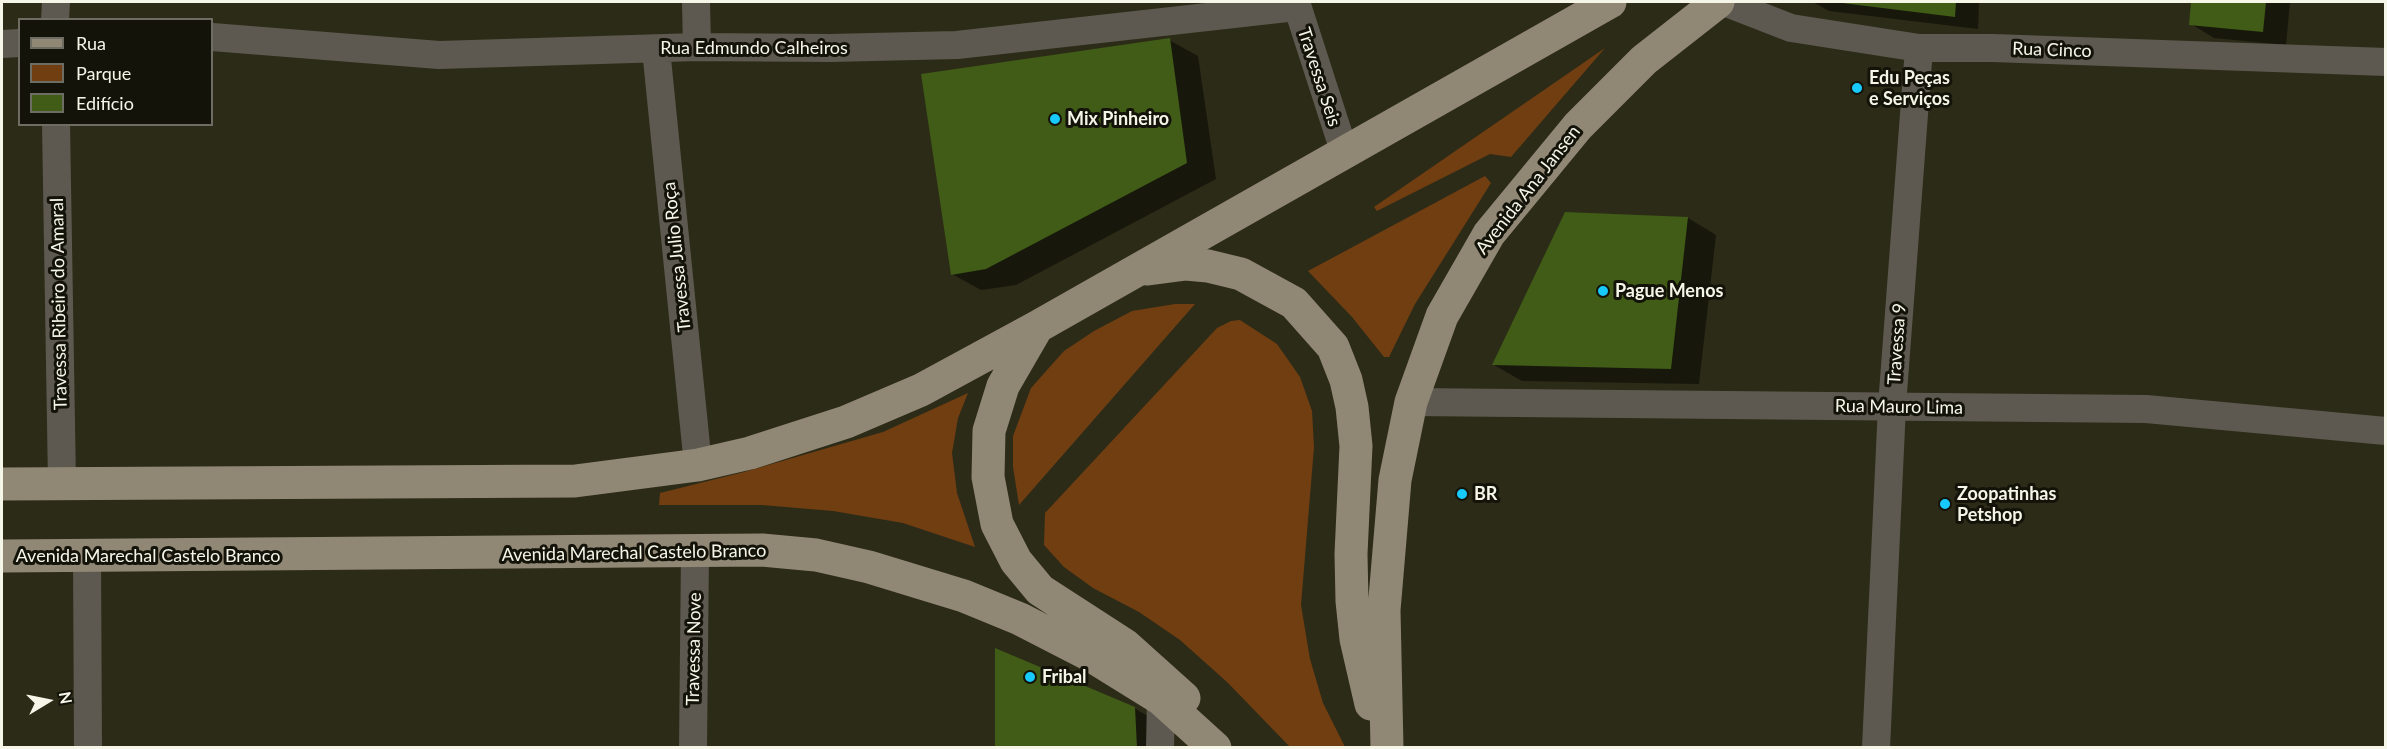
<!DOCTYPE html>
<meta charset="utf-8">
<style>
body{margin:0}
#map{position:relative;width:2387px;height:749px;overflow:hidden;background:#2c2b17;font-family:Lato,sans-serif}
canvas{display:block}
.frame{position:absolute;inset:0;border:3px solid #f5f5e8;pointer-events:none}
.legend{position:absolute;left:18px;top:18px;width:195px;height:108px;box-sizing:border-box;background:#13130a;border:2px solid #6d6d63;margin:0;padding:8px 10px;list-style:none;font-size:18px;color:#f5f5e8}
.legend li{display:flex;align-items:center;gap:12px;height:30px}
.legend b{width:30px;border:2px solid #6d6d63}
.north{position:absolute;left:18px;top:671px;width:60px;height:60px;-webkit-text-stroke:4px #13130a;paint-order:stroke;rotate:80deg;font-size:16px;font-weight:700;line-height:24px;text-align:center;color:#f5f5e8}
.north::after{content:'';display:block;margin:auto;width:21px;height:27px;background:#f5f5e8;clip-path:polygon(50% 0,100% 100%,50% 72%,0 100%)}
</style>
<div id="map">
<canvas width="2387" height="749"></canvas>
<div class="frame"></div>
<ul class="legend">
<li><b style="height:8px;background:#918775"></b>Rua</li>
<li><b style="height:16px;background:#713e12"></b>Parque</li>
<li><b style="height:16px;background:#405c16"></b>Edifício</li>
</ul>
<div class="north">N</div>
</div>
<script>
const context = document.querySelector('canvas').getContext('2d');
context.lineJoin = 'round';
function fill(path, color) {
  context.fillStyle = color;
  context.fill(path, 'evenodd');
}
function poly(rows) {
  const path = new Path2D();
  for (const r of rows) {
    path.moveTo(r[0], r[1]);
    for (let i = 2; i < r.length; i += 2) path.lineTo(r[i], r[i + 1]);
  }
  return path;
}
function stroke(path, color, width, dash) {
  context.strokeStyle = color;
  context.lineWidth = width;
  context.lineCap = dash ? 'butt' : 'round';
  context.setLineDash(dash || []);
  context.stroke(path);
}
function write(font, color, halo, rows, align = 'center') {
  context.font = font + ' Lato,sans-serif';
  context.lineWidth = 6;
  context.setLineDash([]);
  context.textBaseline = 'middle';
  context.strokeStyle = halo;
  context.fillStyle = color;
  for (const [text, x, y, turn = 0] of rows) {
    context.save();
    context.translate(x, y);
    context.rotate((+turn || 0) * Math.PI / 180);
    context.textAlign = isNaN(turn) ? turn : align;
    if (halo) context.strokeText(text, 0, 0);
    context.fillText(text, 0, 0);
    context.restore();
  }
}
const green = poly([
 [1605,48,1511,157,1490,154,1377,211,1374,207],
 [1485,176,1491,183,1415,304,1389,357,1384,357,1352,317,1308,271],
 [1175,304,1195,304,1019,505,1013,467,1013,436,1031,388,1064,351,1094,331,1132,311],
 [1240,320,1277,344,1300,377,1312,411,1314,447,1301,605,1310,659,1323,703,1345,747,1290,747,1227,682,1180,640,1139,612,1093,588,1064,567,1044,545,1045,513,1217,328,1231,321],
 [968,393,958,418,952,453,957,493,975,547,903,523,833,511,762,505,659,505,660,493,744,472,883,432]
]);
const shadow = poly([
 [1813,2,1979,2,1978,29,1829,11],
 [2193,2,2290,2,2286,45,2214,38,2191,24],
 [1169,40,1198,56,1216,179,1016,285,981,290,952,274],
 [1688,218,1716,235,1699,384,1522,381,1494,365],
 [1134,708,1158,722,1159,748,996,748]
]);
const building = poly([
 [1842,2,1956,2,1955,17,1842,3],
 [2191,2,2266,2,2263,32,2189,25],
 [1170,38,1187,163,986,269,951,275,921,74],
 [1565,212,1688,217,1671,369,1492,365],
 [995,648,1135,707,1137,748,995,748]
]);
const street = poly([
 [696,2,697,47],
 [1296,2,1344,151],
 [1724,2,1791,28,1919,48,1993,48,2386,62],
 [55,20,56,2],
 [212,37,439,55,697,47,830,48,957,45,1296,7],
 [2,44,20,43],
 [656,49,698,465],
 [56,124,62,483],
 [1411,402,2146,409,2386,431],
 [87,556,88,748],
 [693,748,695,551],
 [1160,748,1161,699],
 [1876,748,1892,406,1919,48]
]);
const primary = poly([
 [1148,269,1186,264,1208,266,1241,274,1294,303,1333,347,1346,380,1352,407,1356,446,1351,554,1352,601,1356,639,1371,704],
 [1036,329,1003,386,989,431,988,477,997,524,1016,561,1040,590,1125,645,1184,698],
 [2,484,575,481,698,465,750,453,846,422,921,390,1037,327,1610,2],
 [2,556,762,550,816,555,869,567,964,596,1020,619,1090,655,1161,699,1215,748],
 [1387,748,1384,610,1395,480,1411,402,1442,316,1489,234,1578,126,1644,60,1718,2]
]);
const markers = [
 [1857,88,6,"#18cafc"],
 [1055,119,6,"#18cafc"],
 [1603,291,6,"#18cafc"],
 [1462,494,6,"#18cafc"],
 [1945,504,6,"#18cafc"],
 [1030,677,6,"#18cafc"]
];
const streetNames = [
 ["Rua Edmundo Calheiros",754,48],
 ["Rua Cinco",2052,50,2],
 ["Travessa Seis",1319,77,72],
 ["Avenida Ana Jansen",1528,190,-52],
 ["Travessa Julio Roça",677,257,-96],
 ["Travessa Ribeiro do Amaral",59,304,-91],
 ["Travessa 9",1897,344,-86],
 ["Rua Mauro Lima",1899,407,1],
 ["Avenida Marechal Castelo Branco",634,553,-1],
 ["Avenida Marechal Castelo Branco",148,556],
 ["Travessa Nove",694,649,-89]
];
const poiNames = [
 ["Edu Peças",1869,78],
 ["e Serviços",1869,99],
 ["Mix Pinheiro",1067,119],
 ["Pague Menos",1615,291],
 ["BR",1474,494],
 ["Zoopatinhas",1957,494],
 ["Petshop",1957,515],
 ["Fribal",1042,677]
];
fill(green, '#713e12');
fill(shadow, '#0007');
fill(building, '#405c16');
stroke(street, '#5e5950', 28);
stroke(primary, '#918775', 33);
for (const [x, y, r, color] of markers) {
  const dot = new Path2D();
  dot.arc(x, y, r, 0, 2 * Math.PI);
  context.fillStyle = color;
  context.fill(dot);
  stroke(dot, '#13130a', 2);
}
write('18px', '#f5f5e8', '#13130a', streetNames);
write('bold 18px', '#f5f5e8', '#13130a', poiNames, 'left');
</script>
